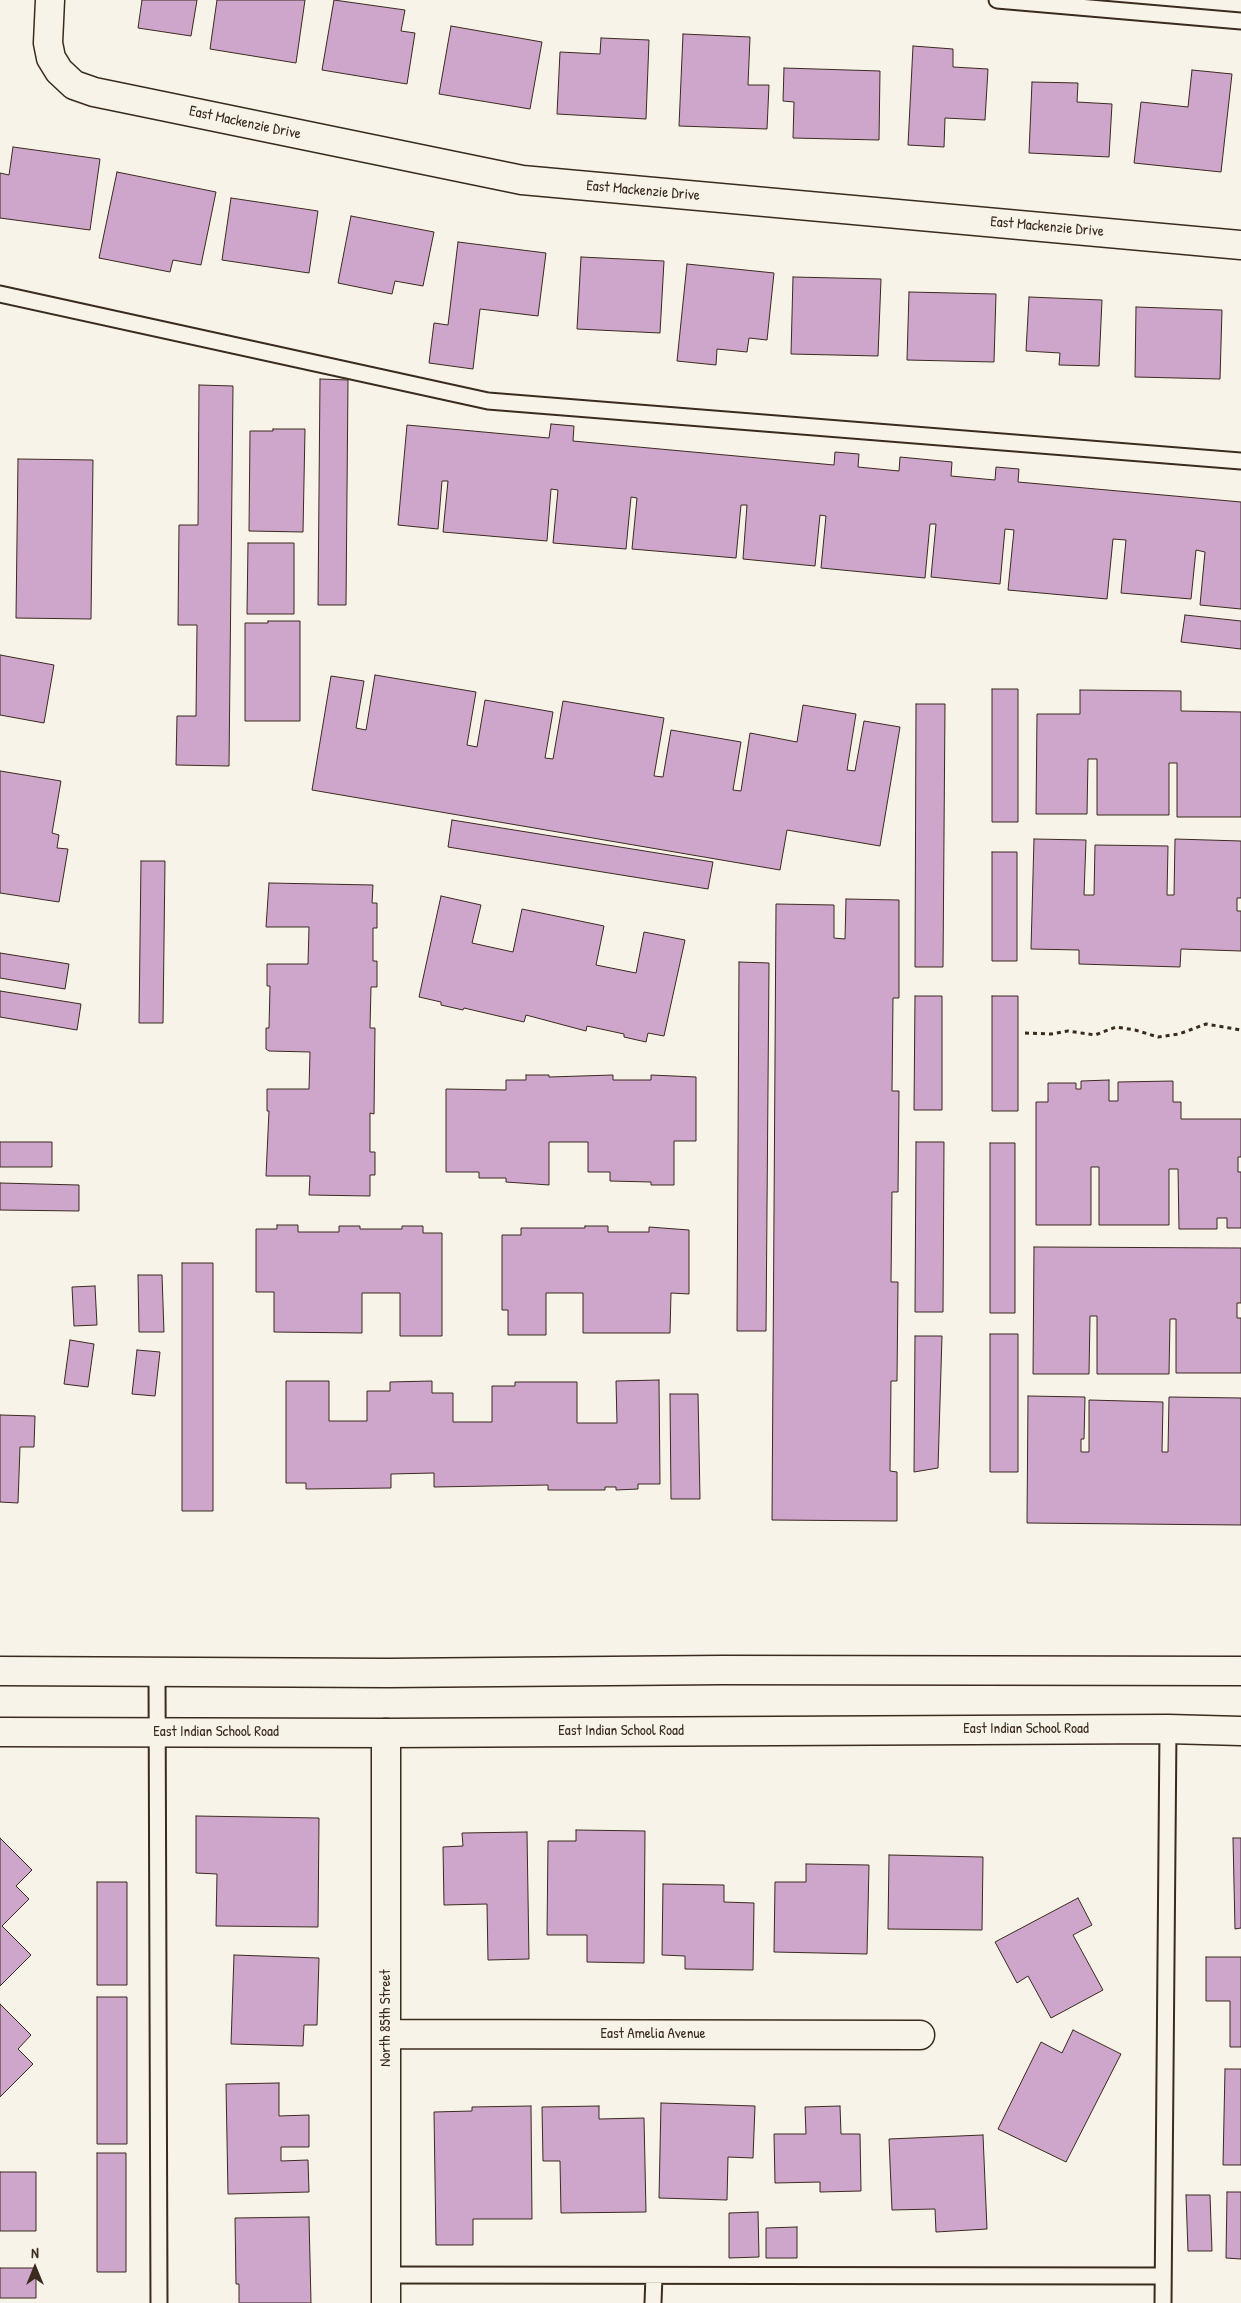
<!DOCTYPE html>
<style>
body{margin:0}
#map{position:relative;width:1241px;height:2303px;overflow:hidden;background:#f7f3e8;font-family:"Patrick Hand",sans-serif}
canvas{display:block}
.north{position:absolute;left:10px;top:2243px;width:50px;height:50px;-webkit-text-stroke:4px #f7f3e8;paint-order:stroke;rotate:0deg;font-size:14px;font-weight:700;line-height:20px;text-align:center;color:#3b2a1e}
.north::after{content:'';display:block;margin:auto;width:18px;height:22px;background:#3b2a1e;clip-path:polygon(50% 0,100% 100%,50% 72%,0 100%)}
</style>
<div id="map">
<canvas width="1241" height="2303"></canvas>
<div class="north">N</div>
</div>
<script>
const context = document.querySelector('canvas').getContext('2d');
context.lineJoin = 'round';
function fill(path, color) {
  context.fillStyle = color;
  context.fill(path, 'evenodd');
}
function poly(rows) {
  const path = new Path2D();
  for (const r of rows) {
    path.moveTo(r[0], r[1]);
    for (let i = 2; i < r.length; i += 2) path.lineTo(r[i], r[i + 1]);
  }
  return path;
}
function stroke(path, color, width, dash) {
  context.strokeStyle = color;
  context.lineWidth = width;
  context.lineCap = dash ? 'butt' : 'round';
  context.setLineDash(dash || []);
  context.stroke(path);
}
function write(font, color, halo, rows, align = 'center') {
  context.font = font + ' "Patrick Hand",sans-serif';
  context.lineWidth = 4;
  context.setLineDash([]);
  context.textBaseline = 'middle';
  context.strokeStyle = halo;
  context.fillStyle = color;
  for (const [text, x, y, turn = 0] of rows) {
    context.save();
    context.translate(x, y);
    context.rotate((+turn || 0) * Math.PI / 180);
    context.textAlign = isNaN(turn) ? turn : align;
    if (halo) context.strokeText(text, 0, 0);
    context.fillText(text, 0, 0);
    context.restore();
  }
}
const building = poly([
 [142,0,197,0,191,36,138,28,142,0],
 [217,0,305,0,296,63,210,49,217,0],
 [334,0,405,10,401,31,415,33,407,84,322,70,334,0],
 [451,26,542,42,530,109,439,94,451,26],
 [683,34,750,37,748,85,769,85,767,129,679,126,683,34],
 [601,38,649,40,646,119,557,114,560,52,600,54,601,38],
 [913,46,953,49,953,67,988,69,985,120,945,118,944,147,908,145,913,46],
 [784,68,880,71,879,140,793,138,794,102,783,101,784,68],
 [1192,70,1232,74,1221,172,1134,163,1141,102,1188,107,1192,70],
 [1032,82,1078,83,1077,102,1112,104,1109,157,1029,153,1032,82],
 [13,147,100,159,90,230,0,218,0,173,9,175,13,147],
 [117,172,216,192,201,265,173,260,170,272,99,258,117,172],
 [231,198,318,211,309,273,222,260,231,198],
 [351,216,434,232,423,286,395,281,392,294,338,283,351,216],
 [458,242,546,253,538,316,480,309,473,369,429,363,434,323,448,325,458,242],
 [581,257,664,261,660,333,577,329,581,257],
 [687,264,774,273,767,340,749,338,747,352,717,349,716,365,677,361,687,264],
 [793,277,881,279,878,356,791,354,793,277],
 [909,292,996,294,994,362,907,360,909,292],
 [1029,297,1102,300,1099,366,1059,365,1060,353,1026,351,1029,297],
 [1136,307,1222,310,1220,379,1135,377,1136,307],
 [320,379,348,380,346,605,318,605,320,379],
 [199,385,233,386,229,766,176,765,177,716,196,716,197,625,178,625,179,525,198,525,199,385],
 [551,424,574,426,573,441,834,465,835,452,859,454,858,467,899,471,900,457,952,462,951,476,995,480,996,467,1019,469,1018,482,1241,502,1241,609,1200,605,1205,552,1196,550,1191,599,1121,593,1126,540,1113,539,1107,599,1008,590,1014,530,1005,529,1000,584,931,577,936,524,930,524,925,578,821,568,826,516,820,515,815,566,743,559,747,505,741,505,736,558,632,549,637,498,631,497,626,549,553,543,558,490,551,489,547,541,443,532,448,481,442,481,438,529,398,525,407,425,549,438,551,424],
 [273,429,305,429,303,532,249,531,250,431,273,431,273,429],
 [18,459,93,460,91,619,16,618,18,459],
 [248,543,294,543,294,614,247,614,248,543],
 [1185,615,1241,621,1241,649,1181,642,1185,615],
 [268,621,300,621,300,721,245,721,245,623,268,623,268,621],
 [0,655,54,665,44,723,0,715,0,655],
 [375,675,476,692,467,745,477,747,485,700,553,712,545,758,553,759,563,701,664,718,654,776,663,777,671,730,741,742,733,790,741,791,750,733,797,742,803,705,856,714,847,770,855,771,864,721,900,727,880,846,787,830,780,870,312,790,331,676,364,681,356,728,366,730,375,675],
 [992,689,1018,689,1018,822,992,822,992,689],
 [1080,690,1181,691,1181,711,1241,712,1241,817,1177,817,1177,763,1169,763,1169,815,1097,815,1097,759,1088,759,1087,814,1036,814,1037,714,1080,714,1080,690],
 [916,704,945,704,943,967,915,967,916,704],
 [0,771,61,781,52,833,59,835,57,848,68,849,59,902,0,893,0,771],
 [452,820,713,862,708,889,448,847,452,820],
 [1034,839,1086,840,1084,895,1094,895,1095,845,1168,846,1167,895,1174,895,1175,839,1241,841,1241,898,1237,898,1237,911,1241,911,1241,951,1181,949,1180,967,1079,964,1079,950,1031,949,1034,839],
 [992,852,1017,852,1017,961,992,961,992,852],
 [141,861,165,861,163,1023,139,1023,141,861],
 [269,883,373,885,372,903,377,903,377,928,373,928,373,961,377,961,377,987,371,987,370,1028,375,1028,374,1114,370,1113,370,1152,375,1152,375,1175,370,1175,370,1196,309,1195,310,1176,266,1176,269,1111,267,1111,267,1089,309,1089,310,1052,269,1051,266,1049,266,1028,269,1028,270,986,267,986,267,964,308,964,309,927,266,927,269,883],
 [441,896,481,905,472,943,513,952,522,909,604,926,596,965,636,973,644,932,685,940,664,1036,648,1033,646,1042,624,1037,624,1034,587,1026,586,1031,526,1015,524,1022,464,1008,463,1010,441,1005,441,1002,419,997,441,896],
 [846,899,899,900,899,998,893,998,892,1091,899,1091,898,1192,892,1192,891,1282,898,1282,897,1381,891,1381,890,1471,897,1472,897,1521,772,1520,776,904,834,905,834,938,845,939,846,899],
 [0,953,69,964,65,989,0,978,0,953],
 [739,962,769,963,766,1331,737,1331,739,962],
 [0,991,81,1004,77,1030,0,1017,0,991],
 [915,996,942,996,942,1110,914,1110,915,996],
 [992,996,1018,996,1018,1111,992,1111,992,996],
 [526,1075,549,1075,549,1077,613,1075,613,1080,651,1080,651,1075,696,1077,696,1141,674,1141,674,1185,651,1185,651,1182,610,1181,610,1172,588,1172,588,1142,549,1142,549,1185,506,1182,506,1178,479,1178,479,1172,446,1172,446,1089,506,1090,506,1080,526,1080,526,1075],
 [1109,1080,1109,1101,1118,1101,1118,1082,1173,1081,1173,1102,1181,1102,1181,1119,1241,1119,1241,1157,1238,1157,1238,1172,1241,1172,1241,1228,1227,1228,1227,1218,1217,1218,1217,1229,1179,1229,1178,1169,1169,1169,1169,1225,1099,1225,1099,1167,1091,1167,1091,1225,1036,1225,1036,1102,1048,1102,1048,1083,1076,1083,1076,1089,1081,1089,1081,1081,1109,1080],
 [0,1142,52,1142,52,1167,0,1167,0,1142],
 [916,1142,944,1142,943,1312,915,1312,916,1142],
 [990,1143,1015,1143,1015,1313,990,1313,990,1143],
 [0,1183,79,1185,79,1211,0,1210,0,1183],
 [277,1225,298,1225,298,1232,339,1232,339,1226,360,1226,360,1229,402,1229,402,1226,423,1226,423,1233,442,1233,442,1336,400,1336,400,1293,362,1293,362,1333,274,1332,274,1292,256,1292,256,1229,277,1229,277,1225],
 [585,1226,608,1226,608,1232,649,1232,649,1227,689,1230,689,1294,671,1293,670,1333,583,1333,583,1293,546,1293,546,1335,508,1335,508,1310,502,1310,502,1235,521,1235,521,1228,585,1228,585,1226],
 [1034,1247,1241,1248,1241,1303,1237,1303,1237,1318,1241,1318,1241,1373,1176,1373,1176,1319,1170,1319,1169,1374,1097,1374,1097,1316,1090,1316,1089,1374,1033,1374,1034,1247],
 [182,1263,213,1263,213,1511,182,1511,182,1263],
 [138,1275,162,1275,164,1332,139,1332,138,1275],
 [95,1286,97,1325,74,1326,72,1287,95,1286],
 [990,1334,1018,1334,1018,1472,990,1472,990,1334],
 [915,1336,942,1336,938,1468,914,1472,915,1336],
 [70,1340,94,1344,88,1387,64,1384,70,1340],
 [137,1350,160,1352,155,1396,132,1394,137,1350],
 [659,1380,660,1484,638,1484,638,1489,616,1490,616,1487,605,1487,605,1490,548,1490,548,1485,434,1487,434,1473,391,1474,391,1488,306,1489,306,1483,286,1483,286,1381,329,1381,329,1421,367,1421,367,1391,390,1391,390,1382,432,1381,432,1393,453,1393,453,1422,492,1422,492,1386,515,1386,515,1382,577,1382,577,1423,617,1423,616,1381,659,1380],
 [670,1394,698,1394,700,1499,671,1499,670,1394],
 [1028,1396,1085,1397,1084,1439,1081,1439,1081,1452,1089,1452,1089,1400,1163,1402,1162,1452,1168,1452,1169,1397,1241,1398,1241,1525,1027,1523,1028,1396],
 [0,1415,35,1416,34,1447,20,1447,18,1503,0,1502,0,1415],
 [196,1816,319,1818,318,1927,216,1926,217,1874,196,1873,196,1816],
 [576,1830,645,1831,644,1963,587,1962,587,1935,547,1935,548,1841,576,1841,576,1830],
 [527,1832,529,1959,488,1960,487,1904,444,1905,443,1847,463,1846,462,1833,527,1832],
 [0,1838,32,1870,16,1886,29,1899,2,1926,31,1955,0,1986,0,1838],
 [1233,1838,1241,1838,1241,1928,1235,1929,1233,1838],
 [889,1855,983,1857,982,1930,888,1929,889,1855],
 [806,1864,869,1865,867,1954,774,1952,775,1882,806,1882,806,1864],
 [97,1882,127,1882,127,1985,97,1985,97,1882],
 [663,1884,724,1885,724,1902,754,1903,753,1970,685,1969,685,1956,662,1955,663,1884],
 [1078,1898,1092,1925,1073,1935,1103,1990,1051,2018,1028,1976,1017,1983,995,1942,1078,1898],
 [234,1955,319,1958,317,2025,304,2025,303,2046,231,2044,234,1955],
 [1206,1957,1241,1957,1241,2047,1230,2047,1230,2001,1206,2001,1206,1957],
 [97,1997,127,1997,127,2144,97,2144,97,1997],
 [0,2004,31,2035,18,2049,33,2064,0,2097,0,2004],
 [1073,2030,1121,2054,1066,2162,998,2129,1041,2042,1062,2053,1073,2030],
 [1225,2069,1241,2069,1241,2165,1223,2165,1225,2069],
 [279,2083,279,2116,309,2115,309,2147,281,2147,281,2161,308,2160,309,2192,228,2194,226,2084,279,2083],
 [661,2103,755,2106,753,2158,728,2157,727,2200,659,2198,661,2103],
 [531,2106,532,2219,473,2219,473,2245,436,2245,434,2112,472,2111,472,2107,531,2106],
 [599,2106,599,2119,644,2118,646,2212,561,2213,560,2161,543,2161,542,2107,599,2106],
 [840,2106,841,2134,860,2134,861,2191,820,2192,820,2182,775,2183,774,2134,806,2134,805,2107,840,2106],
 [983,2135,987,2229,936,2232,935,2209,892,2210,889,2139,983,2135],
 [97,2153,126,2153,126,2272,97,2272,97,2153],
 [0,2172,36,2172,36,2231,0,2231,0,2172],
 [1227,2192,1241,2192,1241,2259,1226,2258,1227,2192],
 [1186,2195,1210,2195,1212,2251,1188,2251,1186,2195],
 [758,2212,759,2257,729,2258,729,2213,758,2212],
 [309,2217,311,2303,239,2303,239,2284,236,2284,235,2218,309,2217],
 [797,2227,797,2258,766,2258,766,2228,797,2227],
 [0,2268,36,2268,36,2298,0,2298,0,2268]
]);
const path = poly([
 [1025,1033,1051,1034,1068,1031,1095,1035,1116,1027,1135,1030,1158,1037,1179,1034,1206,1024,1241,1030]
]);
const service = poly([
 [997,0,1241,21],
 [0,294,488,401,1241,461],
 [157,1671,159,2303],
 [386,2275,1163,2276],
 [653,2303,654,2276],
 [1163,2303,1168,1729]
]);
const minor = poly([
 [50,0,48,43,51,58,59,71,74,85,94,92,522,180,1241,245],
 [386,2034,920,2035],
 [386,2303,386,1733]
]);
const secondary = poly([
 [0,1671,388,1673,722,1670,1241,1671],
 [0,1732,386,1733,1168,1729,1241,1731]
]);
const streetNames = [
 ["East Mackenzie Drive",245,123,12],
 ["East Mackenzie Drive",643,191,5],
 ["East Mackenzie Drive",1047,227,5],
 ["East Indian School Road",1026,1729],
 ["East Indian School Road",621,1731],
 ["East Indian School Road",216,1732],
 ["North 85th Street",386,2018,-90],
 ["East Amelia Avenue",653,2034]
];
fill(building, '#cea6cc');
stroke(building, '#3b2a1e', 1);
stroke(service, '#3b2a1e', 19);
stroke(minor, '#3b2a1e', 31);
stroke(secondary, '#3b2a1e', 31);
stroke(path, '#3b2a1e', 3, [4, 4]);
stroke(service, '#f7f3e8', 15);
stroke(minor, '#f7f3e8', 28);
stroke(secondary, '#f7f3e8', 28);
write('15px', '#3b2a1e', '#f7f3e8', streetNames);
</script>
